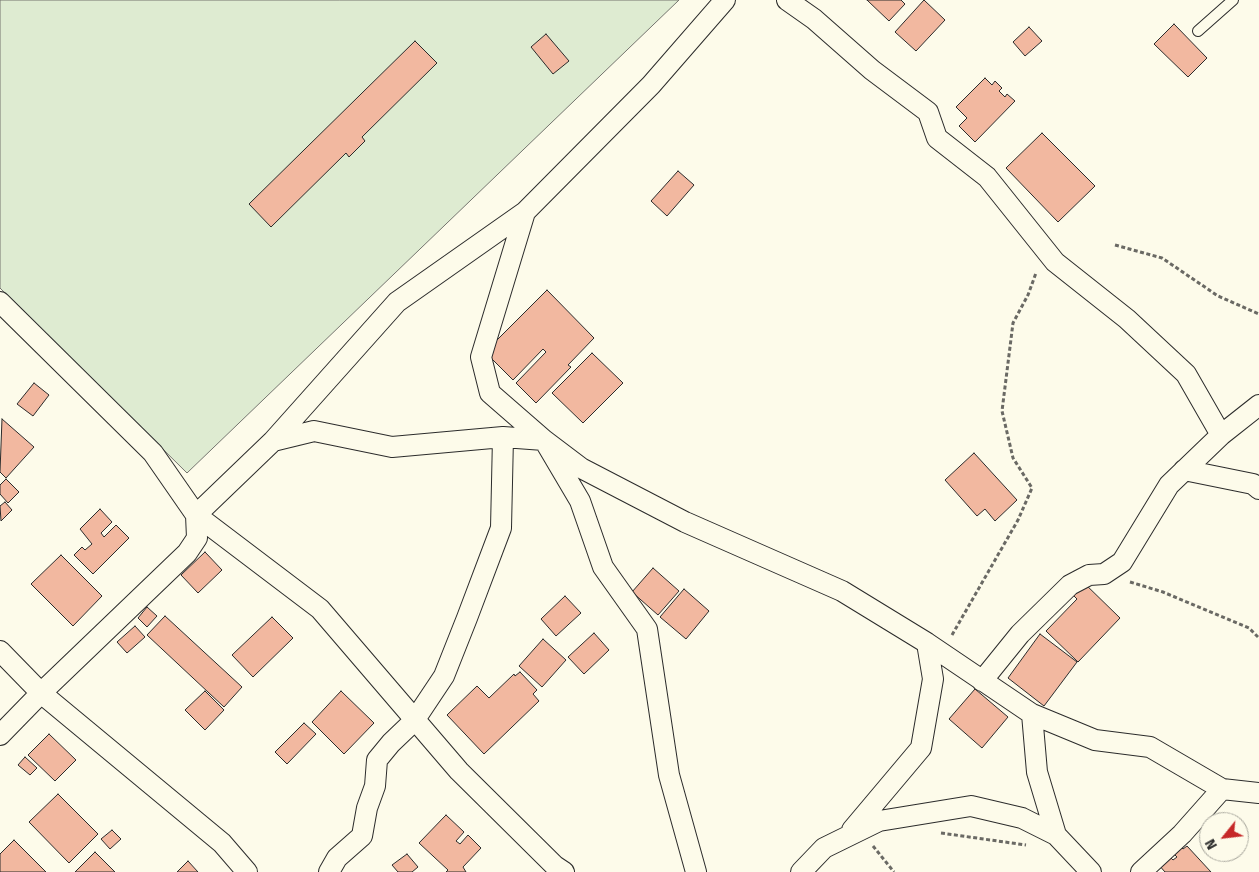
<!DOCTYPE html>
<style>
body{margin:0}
#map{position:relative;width:1259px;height:872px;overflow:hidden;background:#fdfbea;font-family:"Fira Sans",sans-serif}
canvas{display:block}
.north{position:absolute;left:1199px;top:812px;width:50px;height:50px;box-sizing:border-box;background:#fdfbea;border:1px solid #a9a89e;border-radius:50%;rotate:241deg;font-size:14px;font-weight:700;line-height:20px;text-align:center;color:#2b2b2b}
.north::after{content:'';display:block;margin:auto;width:18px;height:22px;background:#c62828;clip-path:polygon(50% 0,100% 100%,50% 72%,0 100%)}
</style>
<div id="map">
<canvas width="1259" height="872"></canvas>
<div class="north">N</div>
</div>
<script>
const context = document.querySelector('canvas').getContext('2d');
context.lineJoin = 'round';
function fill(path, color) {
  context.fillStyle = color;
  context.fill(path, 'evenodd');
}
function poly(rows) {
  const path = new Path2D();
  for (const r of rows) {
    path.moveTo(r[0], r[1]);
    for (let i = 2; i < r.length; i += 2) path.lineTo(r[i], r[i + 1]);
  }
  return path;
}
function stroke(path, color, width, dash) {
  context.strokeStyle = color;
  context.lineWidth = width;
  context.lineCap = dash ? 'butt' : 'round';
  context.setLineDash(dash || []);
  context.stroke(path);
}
const green = poly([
 [0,0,679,0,187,473,0,288,0,0]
]);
const building = poly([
 [867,0,901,0,905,4,889,21,867,0],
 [924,0,945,20,916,51,895,32,924,0],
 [1174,24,1207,58,1188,77,1154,44,1174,24],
 [1029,27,1042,41,1025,56,1013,42,1029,27],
 [546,34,569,61,553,74,531,47,546,34],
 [415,41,437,63,362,137,365,141,349,157,346,153,271,227,249,204,415,41],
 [985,78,992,85,995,81,1002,88,999,91,1005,97,1007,94,1015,101,975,142,959,126,967,118,956,107,985,78],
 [1042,133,1095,186,1058,222,1006,168,1042,133],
 [678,171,694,185,667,216,651,201,678,171],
 [547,290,594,338,568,365,571,367,536,403,516,383,546,352,543,349,513,380,485,352,547,290],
 [592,353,623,383,583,423,552,393,592,353],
 [34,383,49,395,33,416,17,404,34,383],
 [2,419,34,447,6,478,0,472,2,419],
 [974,453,1017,500,995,521,985,509,977,516,945,480,974,453],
 [6,479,19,492,8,503,0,494,0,485,6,479],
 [5,502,12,510,1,521,0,506,5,502],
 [100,509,112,522,101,533,104,537,116,525,129,538,93,574,74,555,82,547,85,550,92,544,80,529,100,509],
 [205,552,222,570,198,593,181,575,205,552],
 [61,555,102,596,73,626,31,584,61,555],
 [653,568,679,591,658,615,632,592,653,568],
 [1081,580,1120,618,1078,662,1046,631,1077,599,1070,592,1081,580],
 [684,589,709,611,686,639,660,617,684,589],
 [565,596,581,613,556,636,541,619,565,596],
 [147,607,157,616,147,627,138,618,147,607],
 [165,616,242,687,224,707,147,635,165,616],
 [272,617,293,638,253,677,232,655,272,617],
 [135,626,145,637,127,653,117,642,135,626],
 [594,633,609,650,584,674,568,657,594,633],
 [1040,634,1077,662,1044,706,1008,678,1040,634],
 [543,639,566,660,542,687,519,666,543,639],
 [520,672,537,690,533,694,539,701,484,754,447,715,477,686,489,698,514,674,515,676,520,672],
 [975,689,1008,717,982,748,949,719,975,689],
 [205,691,224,710,205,730,185,710,205,691],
 [341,691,374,723,344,754,312,722,341,691],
 [304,723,316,734,287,764,275,752,304,723],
 [49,734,76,760,55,781,28,755,49,734],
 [25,757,37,768,30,775,18,765,25,757],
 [58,794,98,834,69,863,29,822,58,794],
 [446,815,464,832,456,841,460,844,468,835,481,848,463,867,466,872,446,872,448,870,419,843,446,815],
 [112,830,121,839,110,849,101,839,112,830],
 [14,840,46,872,0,872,0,854,14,840],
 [1179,845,1183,849,1187,846,1211,872,1165,872,1158,864,1168,855,1173,860,1177,857,1172,852,1179,845],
 [95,852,115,872,75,872,95,852],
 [407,854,418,867,412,872,398,872,392,865,407,854],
 [188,861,198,872,177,872,188,861]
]);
const path = poly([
 [1115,245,1162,258,1218,296,1259,314],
 [1130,582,1163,592,1249,628,1259,638],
 [952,635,1018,520,1032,488,1013,458,1002,411,1013,323,1028,295,1036,273],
 [941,833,1026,845],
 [873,846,894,872]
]);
const lane = poly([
 [1198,31,1233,0]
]);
const street = poly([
 [787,0,814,19,872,70,928,112,937,138,987,177,1055,262,1127,319,1186,374,1221,435,1169,485,1122,562,1104,574,1089,575,1070,585,1020,634,982,681],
 [525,212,481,357,490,393,544,440,580,501,603,567,647,629,669,775,696,872],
 [0,302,153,453,196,515,273,441,314,431,392,447,503,437,544,440,581,468,685,522,842,591,927,643,1032,714,1037,772,1056,835,1091,872],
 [1221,435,1259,405],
 [273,441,397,302,525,212,651,85,725,0],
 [1184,470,1253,484,1259,489],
 [196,515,320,609,459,771,555,866,564,872],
 [0,651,41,693,187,553,197,538,196,515],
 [1032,714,1095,740,1150,747,1222,789,1259,793],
 [0,735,41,693,222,843,247,872],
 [852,830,921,748,933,679,927,643],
 [329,872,337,858,362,836,367,808,375,786,377,760,391,743,414,721,444,676,467,618,501,528,503,437],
 [801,872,824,848,879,821,971,806,1022,818,1056,835],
 [1141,872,1182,834,1222,789]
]);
fill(green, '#deebd1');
stroke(green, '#74746e', 1);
fill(building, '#f2b8a0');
stroke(building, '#2b2b2b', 1);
stroke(lane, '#2b2b2b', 12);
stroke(street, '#2b2b2b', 22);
stroke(path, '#6a6964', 3, [4, 2.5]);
stroke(lane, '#fdfbea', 10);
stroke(street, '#fdfbea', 20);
</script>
